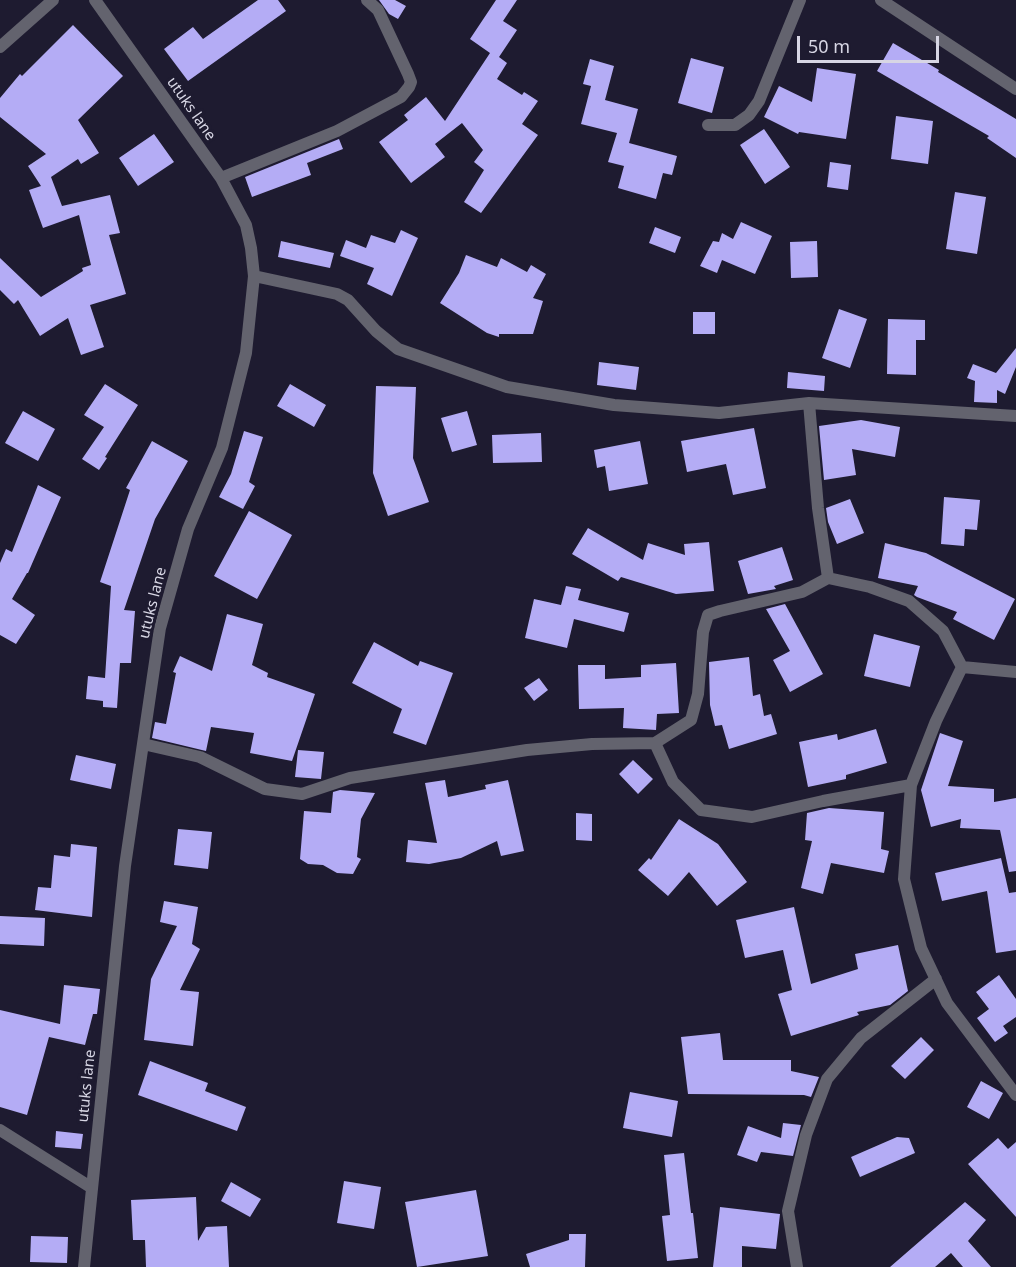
<!DOCTYPE html>
<style>
body{margin:0}
#map{position:relative;width:1016px;height:1267px;overflow:hidden;background:#1e1b30;font-family:"Noto Sans",sans-serif}
canvas{display:block}
.scale{position:absolute;left:797px;top:36px;width:142px;height:27px;box-sizing:border-box;border:3px solid #d7d6e4;border-top:0;padding-left:8px;font-size:18px;line-height:21px;white-space:nowrap;color:#d7d6e4;-webkit-text-stroke:4px #1e1b30;paint-order:stroke}
</style>
<div id="map">
<canvas width="1016" height="1267"></canvas>
<div class="scale">50 m</div>
</div>
<script>
const context = document.querySelector('canvas').getContext('2d');
context.lineJoin = 'round';
function fill(path, color) {
  context.fillStyle = color;
  context.fill(path, 'evenodd');
}
function poly(rows) {
  const path = new Path2D();
  for (const r of rows) {
    path.moveTo(r[0], r[1]);
    for (let i = 2; i < r.length; i += 2) path.lineTo(r[i], r[i + 1]);
  }
  return path;
}
function stroke(path, color, width, dash) {
  context.strokeStyle = color;
  context.lineWidth = width;
  context.lineCap = dash ? 'butt' : 'round';
  context.setLineDash(dash || []);
  context.stroke(path);
}
function write(font, color, halo, rows, align = 'center') {
  context.font = font + ' "Noto Sans",sans-serif';
  context.lineWidth = 6;
  context.setLineDash([]);
  context.textBaseline = 'middle';
  context.strokeStyle = halo;
  context.fillStyle = color;
  for (const [text, x, y, turn = 0] of rows) {
    context.save();
    context.translate(x, y);
    context.rotate((+turn || 0) * Math.PI / 180);
    context.textAlign = isNaN(turn) ? turn : align;
    if (halo) context.strokeText(text, 0, 0);
    context.fillText(text, 0, 0);
    context.restore();
  }
}
const building = poly([
 [258,0,278,0,286,11,188,81,164,49,193,27,203,39],
 [379,0,395,0,406,6,398,19,389,14],
 [496,0,517,0,503,21,517,30,499,57,507,63,497,79,522,95,524,92,538,101,522,124,538,135,481,213,464,202,484,170,474,162,483,150,462,123,435,144,445,157,411,183,379,142,408,120,404,115,426,97,445,121,490,53,470,39],
 [73,25,123,76,78,120,99,153,81,164,78,159,51,177,62,206,110,195,120,233,109,235,126,294,90,305,104,347,81,355,68,318,40,336,18,300,14,304,0,290,0,258,41,297,83,271,82,268,91,265,79,215,43,228,29,190,41,186,28,166,46,154,0,117,0,98,20,74,22,76],
 [893,43,939,70,938,72,1016,119,1016,158,987,138,989,136,877,71],
 [691,58,724,67,712,113,678,103],
 [590,59,614,66,605,100,638,109,629,143,677,156,672,175,663,173,656,199,618,188,624,166,608,162,617,133,581,124,591,86,583,84],
 [817,68,856,74,846,139,799,132,798,134,764,117,779,86,812,102],
 [896,116,933,121,928,164,891,159],
 [764,129,790,167,765,184,740,145],
 [154,134,174,162,138,186,119,158],
 [339,139,343,149,307,163,311,175,252,197,245,177],
 [830,162,851,165,848,190,827,187],
 [955,192,986,197,977,254,946,249],
 [741,222,772,236,755,274,722,260,717,273,700,266,713,241,719,242,722,233,733,239],
 [655,227,681,237,675,253,649,243],
 [401,230,418,238,392,296,367,284,374,268,340,256,346,240,366,248,371,235,395,243],
 [281,241,334,253,330,268,278,257],
 [817,241,818,277,791,278,790,242],
 [466,255,497,267,501,258,527,272,531,265,546,274,533,298,543,301,533,334,499,334,499,337,487,333,440,303,459,273],
 [839,309,867,319,850,368,822,358],
 [693,312,715,312,715,334,693,334],
 [888,319,925,320,925,340,916,340,916,375,887,374],
 [1016,348,1016,367,1005,394,997,390,997,403,974,402,975,381,967,378,973,364,996,373],
 [599,362,639,367,636,390,597,385],
 [788,372,825,376,824,391,787,388],
 [105,384,138,405,105,457,107,458,99,470,82,459,104,427,84,415],
 [290,384,326,405,314,427,277,406],
 [376,386,416,387,413,458,429,502,388,516,373,473],
 [23,411,55,429,38,461,5,443],
 [467,411,477,445,452,452,441,418],
 [861,420,900,427,895,457,852,449,856,475,824,480,819,426],
 [754,428,766,488,733,495,726,464,687,472,681,441],
 [244,431,263,437,249,482,255,486,243,509,219,497,231,474],
 [541,433,542,462,493,463,492,435],
 [152,441,188,461,155,519,124,610,135,611,131,663,120,663,117,708,103,707,103,701,86,699,88,676,105,678,111,586,100,582,130,490,126,488],
 [640,441,648,484,609,491,605,466,597,468,594,450],
 [38,485,61,497,28,573,27,573,12,599,35,615,16,644,0,635,0,563,6,549,12,552],
 [944,497,980,500,977,530,965,529,964,546,941,544],
 [850,499,864,533,837,544,828,522,826,508],
 [249,511,292,535,257,599,214,576],
 [588,528,643,560,648,543,685,555,684,544,709,542,714,591,676,594,621,577,618,581,572,554],
 [885,543,926,553,1015,599,994,640,953,619,957,612,917,597,914,595,918,586,878,578],
 [782,547,793,580,774,586,776,589,748,594,738,561],
 [566,586,581,589,578,600,629,613,624,632,574,619,567,648,525,638,534,599,561,605],
 [785,604,823,674,790,692,773,660,790,651,766,609],
 [227,614,263,624,252,665,268,673,267,677,315,694,292,761,250,753,254,733,211,727,206,751,152,738,155,722,166,724,176,673,173,672,180,656,212,671],
 [874,634,920,646,910,687,864,676],
 [374,642,418,666,420,661,453,673,426,745,393,733,402,709,352,683],
 [749,657,753,696,760,694,764,716,771,714,777,734,729,749,722,725,715,726,710,705,709,662],
 [676,663,679,713,657,714,656,730,623,728,624,708,579,709,578,665,605,665,605,679,641,677,641,665],
 [539,678,548,690,534,701,524,688],
 [876,729,887,763,846,775,846,779,808,787,799,742,837,734,838,740],
 [940,733,963,741,948,786,994,789,994,802,1016,798,1016,871,1009,872,1000,830,960,828,961,819,931,827,921,790],
 [298,750,324,752,321,779,295,777],
 [76,755,116,764,111,789,70,780],
 [633,760,653,779,638,794,619,774],
 [445,780,448,797,486,789,485,785,508,780,524,851,501,856,497,841,461,858,429,864,406,862,408,840,437,843,425,783],
 [340,790,375,793,361,819,357,857,361,859,353,874,337,873,323,865,308,864,300,859,304,811,331,813,333,792],
 [829,808,884,812,881,849,889,851,884,873,831,863,823,894,801,888,812,841,805,840,807,813],
 [576,813,592,814,592,841,576,840],
 [679,819,718,844,747,882,717,906,689,872,668,896,638,870,649,858,651,860],
 [178,829,212,832,208,869,174,865],
 [71,844,97,847,92,917,35,910,38,887,51,888,54,855,70,857],
 [1001,858,1009,893,1016,892,1016,950,996,953,987,891,942,901,935,873],
 [164,901,198,907,192,944,200,949,180,990,199,992,193,1046,144,1040,151,979,177,926,160,922],
 [794,907,811,984,858,969,855,954,898,945,908,991,890,1005,857,1012,859,1015,791,1036,778,994,792,990,783,950,745,958,736,920],
 [0,916,45,918,44,946,0,944],
 [999,975,1016,999,1016,1017,1003,1026,1008,1033,995,1042,977,1018,989,1009,976,992],
 [64,985,100,989,97,1014,93,1014,85,1045,49,1037,27,1115,0,1107,0,1010,60,1024],
 [720,1033,723,1060,791,1060,791,1071,819,1077,811,1097,804,1095,688,1094,681,1037],
 [921,1037,934,1050,905,1079,891,1066],
 [150,1061,208,1083,205,1091,246,1107,237,1131,138,1095],
 [981,1081,1003,1093,989,1119,967,1107],
 [630,1092,678,1101,672,1137,623,1128],
 [783,1123,801,1125,793,1156,761,1152,757,1162,737,1155,748,1126,781,1138],
 [56,1131,83,1134,81,1149,55,1147],
 [897,1137,909,1138,915,1153,860,1177,851,1157],
 [998,1138,1008,1149,1016,1142,1016,1217,968,1164],
 [684,1153,691,1213,693,1213,698,1258,667,1261,662,1216,670,1215,664,1155],
 [344,1181,381,1187,374,1229,337,1223],
 [231,1182,261,1199,250,1217,221,1201],
 [476,1190,488,1256,417,1267,405,1202],
 [196,1197,198,1241,206,1227,227,1226,229,1267,146,1267,145,1240,133,1240,131,1200],
 [965,1202,986,1220,968,1241,991,1267,963,1267,951,1253,935,1267,890,1267],
 [720,1207,780,1214,776,1249,742,1246,742,1267,713,1267],
 [569,1234,586,1234,585,1267,530,1267,526,1254,569,1240],
 [31,1236,68,1237,67,1263,30,1262]
]);
const street = poly([
 [881,0,1016,89],
 [0,47,53,0],
 [708,125,735,125,749,115,759,101,800,0],
 [221,178,337,131,401,97,409,87,411,82,408,74,378,10,367,0],
 [254,276,337,294,348,300,376,331,398,349,507,387,614,405,719,413,809,403,1016,416],
 [809,403,818,508,828,578,870,587,909,601,943,631,962,667],
 [962,667,936,721,911,785,904,879,921,948,947,1003,1016,1095],
 [962,667,1016,672],
 [655,743,673,782,701,810,752,817,823,801,911,785],
 [143,744,200,757,265,789,302,794,350,778,527,750,592,744,655,743,691,720,698,694,703,632,708,615,720,611,802,592,828,578],
 [0,1130,92,1188],
 [84,1267,125,866,160,628,188,529,222,448,246,353,254,276,251,248,246,225,221,178,95,0],
 [797,1267,788,1211,806,1135,827,1079,861,1038,936,979]
]);
const streetNames = [
 ["utuks lane",191,109,55],
 ["utuks lane",153,603,-76],
 ["utuks lane",87,1086,-84]
];
fill(building, '#b4acf5');
stroke(street, '#63636e', 12);
write('15px', '#d7d6e4', '#1e1b30', streetNames);
</script>
